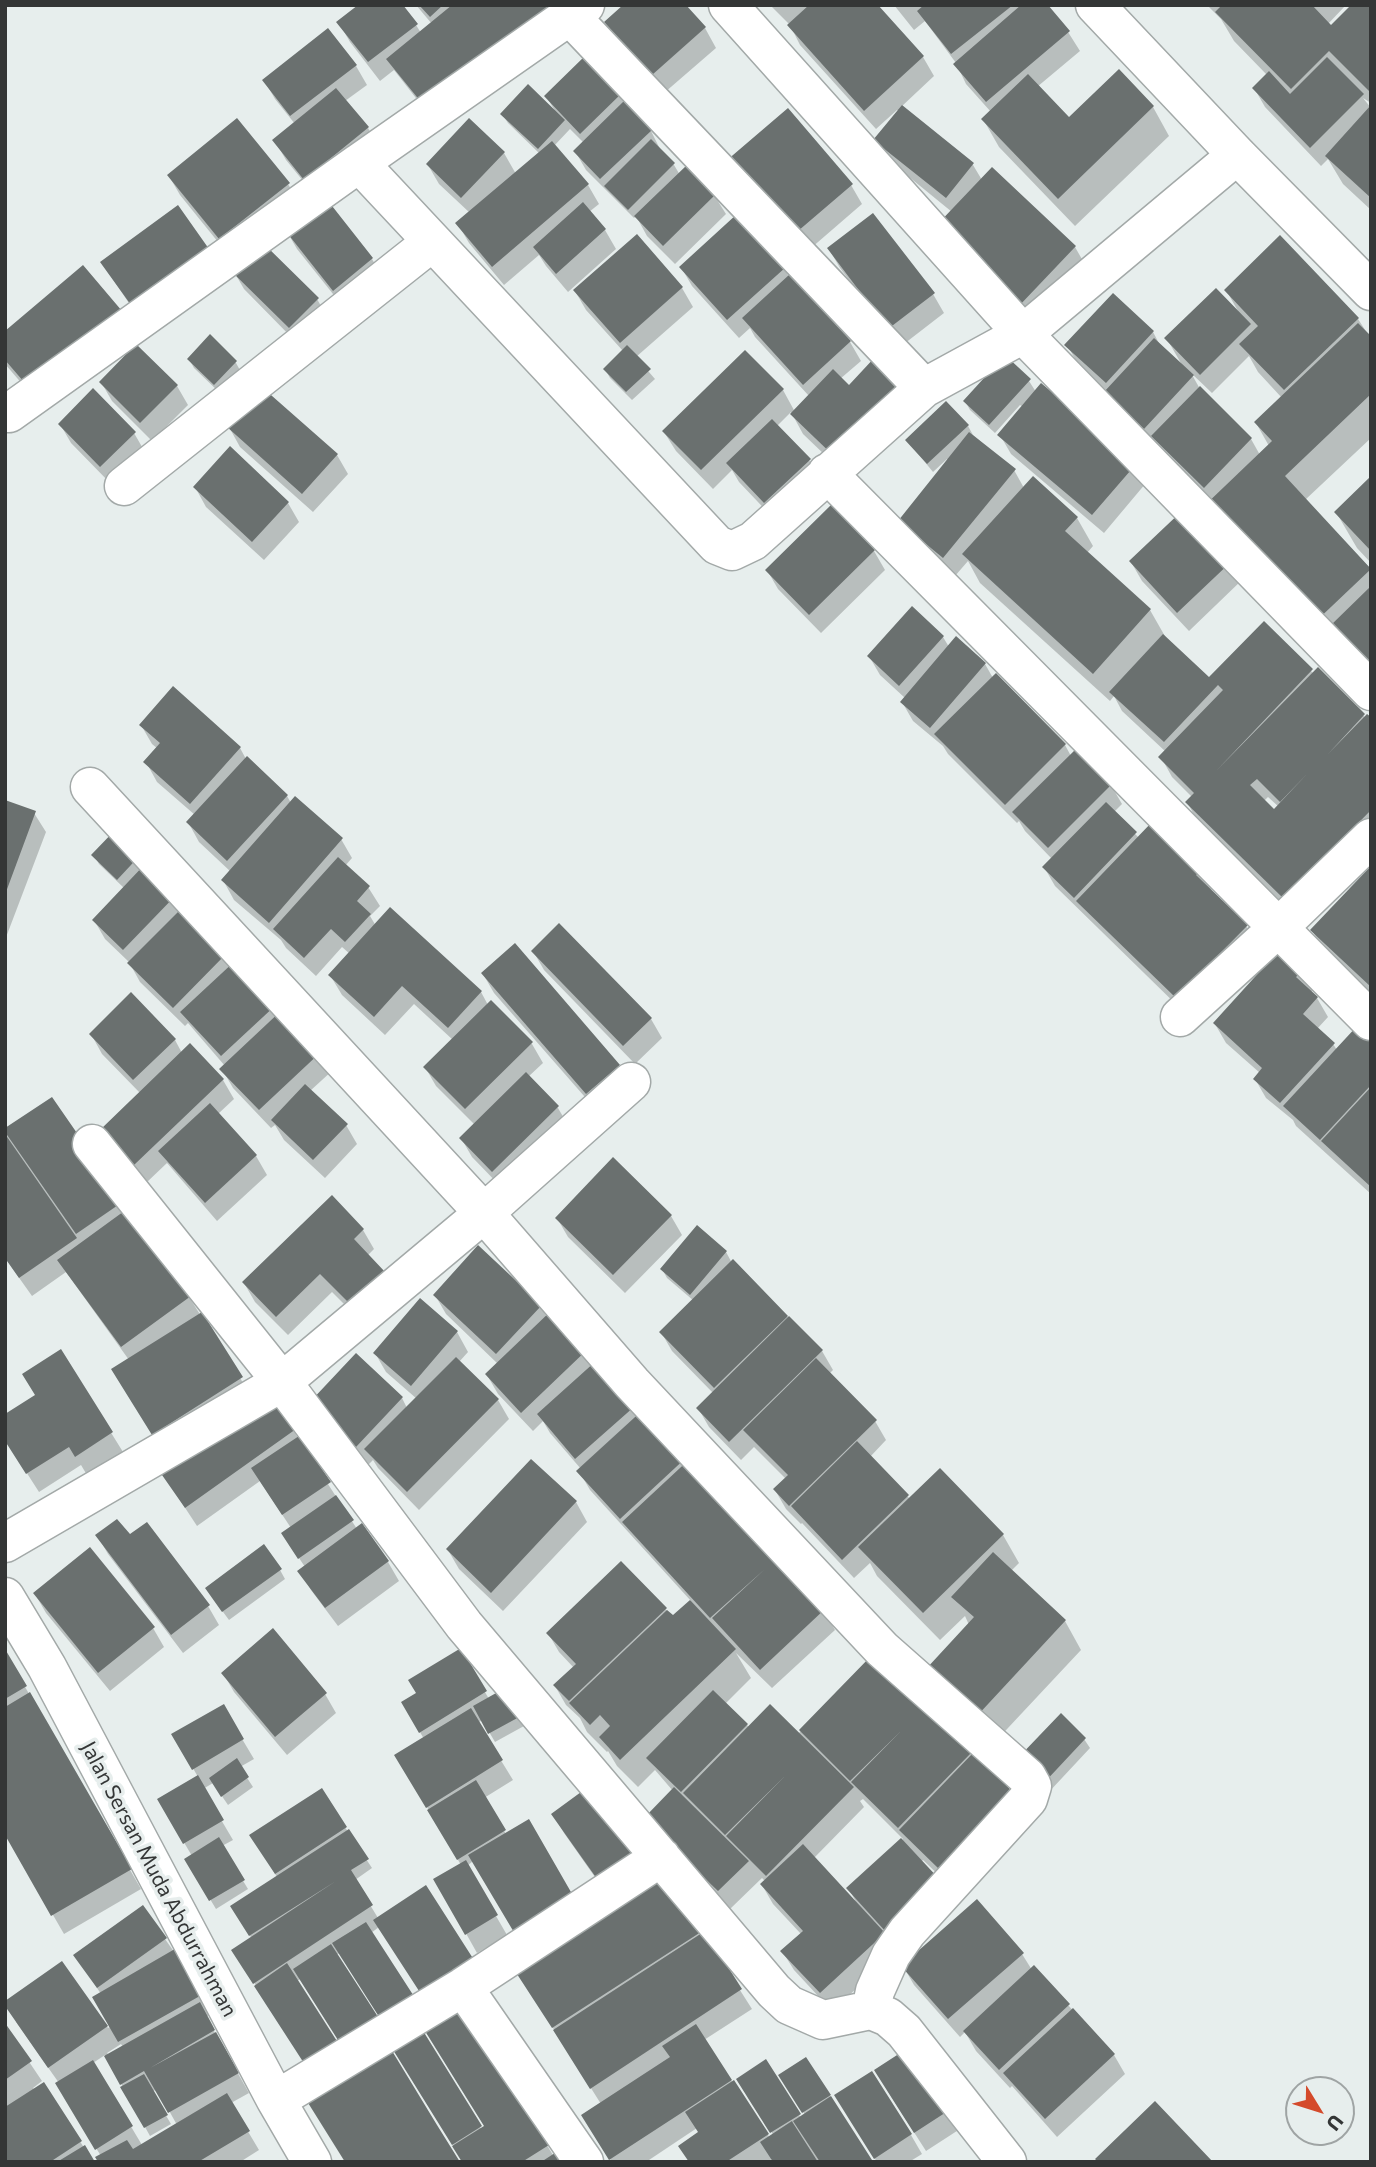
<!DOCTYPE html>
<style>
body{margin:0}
#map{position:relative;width:1376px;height:2167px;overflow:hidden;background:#e7eeed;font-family:Commissioner,sans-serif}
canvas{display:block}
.frame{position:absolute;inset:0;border:7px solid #343636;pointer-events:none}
.north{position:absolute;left:1285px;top:2076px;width:70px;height:70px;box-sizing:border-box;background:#e7eeed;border:2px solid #9fa4a4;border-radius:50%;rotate:128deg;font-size:19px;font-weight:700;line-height:28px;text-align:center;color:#343636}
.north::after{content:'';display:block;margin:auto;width:24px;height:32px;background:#d44a2b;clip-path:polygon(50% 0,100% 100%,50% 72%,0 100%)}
</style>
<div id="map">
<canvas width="1376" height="2167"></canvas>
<div class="frame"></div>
<div class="north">U</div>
</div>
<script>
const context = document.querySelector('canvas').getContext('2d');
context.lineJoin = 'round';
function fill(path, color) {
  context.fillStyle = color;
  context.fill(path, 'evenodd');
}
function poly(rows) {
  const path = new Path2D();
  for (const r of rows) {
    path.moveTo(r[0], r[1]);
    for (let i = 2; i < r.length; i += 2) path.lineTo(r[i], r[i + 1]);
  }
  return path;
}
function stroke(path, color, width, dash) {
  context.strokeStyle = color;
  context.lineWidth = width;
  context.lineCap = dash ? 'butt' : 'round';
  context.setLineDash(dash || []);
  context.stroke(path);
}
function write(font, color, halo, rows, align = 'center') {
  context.font = font + ' Commissioner,sans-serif';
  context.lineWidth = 7;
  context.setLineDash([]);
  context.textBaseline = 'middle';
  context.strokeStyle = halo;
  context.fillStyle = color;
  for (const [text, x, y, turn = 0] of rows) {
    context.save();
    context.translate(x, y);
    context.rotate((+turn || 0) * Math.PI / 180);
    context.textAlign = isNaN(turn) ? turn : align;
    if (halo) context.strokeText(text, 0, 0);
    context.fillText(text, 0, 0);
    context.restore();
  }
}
const shadow = poly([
 [416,5,586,5,437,125,394,70,380,81,350,42,339,23,416,25,421,33,432,24],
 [684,5,705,28,716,48,664,93,618,42,607,23],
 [770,5,876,5,923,57,934,76,901,107,973,165,982,180,1075,247,1091,275,1035,334,952,212,887,159,876,140,899,111,897,110,876,129,800,45,790,25],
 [894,5,1046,5,1068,32,1080,51,1037,87,1069,119,1118,71,1153,107,1169,136,1075,226,999,147,983,119,991,112,966,84,956,63,925,21,914,30],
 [1207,5,1346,5,1328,24,1331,27,1371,5,1371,103,1363,98,1371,108,1371,210,1343,184,1328,159,1321,166,1265,107,1254,88,1267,75,1234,41,1221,19],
 [328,30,356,66,367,85,345,101,368,128,379,147,317,198,286,160,275,141,295,124,275,99,264,80],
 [588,56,651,131,661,151,674,165,680,175,714,195,726,214,675,264,647,236,636,216,634,218,586,170,575,151,584,143,570,129,554,146,588,185,599,204,589,212,605,230,616,249,568,292,546,266,539,255,504,285,469,243,458,224,470,213,439,184,428,165,504,153,516,174,540,154,508,123,502,114,555,111,546,96],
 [169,176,288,184,299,203,231,258,180,195],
 [740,181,851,185,862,204,803,255],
 [178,208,143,324,102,263],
 [286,230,372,259,383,278,345,309,297,249],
 [829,249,933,294,944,313,900,347,840,268],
 [681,267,784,268,789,277,850,342,861,361,840,379,849,388,919,408,851,480,803,434,791,412,777,426,809,460,820,480,776,521,739,482,732,470,713,489,676,451,664,432,745,353,783,390,795,412,809,396,755,337,750,328,739,338,692,286],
 [233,270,317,299,328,318,300,346,244,289],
 [682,288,693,307,636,357,655,379,632,400,610,378,605,369,623,351,586,310,575,291],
 [1226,290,1358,319,1371,339,1371,438,1305,500,1371,569,1371,673,1155,447,1107,391,1078,364,1067,345,1113,296,1153,332,1161,347,1182,365,1167,339,1238,311],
 [1249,356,1258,372,1282,398,1256,423,1269,446,1260,455,1251,439,1200,389,1191,373,1212,393],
 [5,333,42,407,5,364],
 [210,337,236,363,241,372,220,393,194,368,189,359],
 [1029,381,1036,392,1146,483,1104,533,1011,454,1000,435,1023,407,1020,405,995,433,970,410,965,401],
 [101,382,177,386,188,405,152,441,112,401],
 [60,424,134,433,145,452,112,485,71,443],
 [968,426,973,435,1014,470,1024,488,1077,518,1093,546,1087,553,1150,610,1166,638,1209,679,1264,624,1314,674,1366,718,1371,720,1371,855,1302,926,1229,855,1223,844,1198,822,1187,802,1192,797,1172,777,1161,757,1166,752,1122,711,1114,696,1110,701,980,583,968,561,955,576,911,541,949,460,947,459,933,472,907,440],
 [1268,797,1279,807,1274,812,1264,801],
 [229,427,337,455,348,474,313,512,240,447],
 [1371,479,1371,563,1357,548,1336,512],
 [195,487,288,503,299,522,264,560,206,507],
 [1185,510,1243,579,1189,631,1142,581,1131,562],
 [874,551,885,570,821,633,778,589,767,570],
 [912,608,943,637,949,647,985,664,993,678,1065,745,1071,756,1111,785,1122,804,1114,812,1139,838,1201,870,1212,889,1210,891,1246,926,1257,946,1188,1016,1055,886,1044,867,1052,859,1025,831,1019,821,1017,823,948,754,943,746,913,721,902,702,905,698,880,675,869,656],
 [173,688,240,748,246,759,287,796,291,803,341,839,352,858,345,866,368,887,380,906,370,916,376,926,481,992,488,1005,491,1002,532,1044,543,1063,528,1077,558,1108,569,1127,504,1190,472,1157,461,1138,475,1125,436,1086,425,1067,453,1040,414,1004,385,1035,342,995,330,975,350,954,342,947,316,976,286,948,281,940,234,900,223,880,231,872,199,842,188,822,195,815,157,782,146,762,158,749,152,744,141,725],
 [5,802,34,813,46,832,5,940],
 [118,830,333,1070,310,1091,346,1125,357,1144,325,1178,284,1140,275,1125,271,1128,233,1088,222,1069,225,1066,188,1023,185,1026,140,982,129,962,105,939,94,920,124,888,99,864,94,855],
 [1371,873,1371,998,1328,958,1312,930],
 [1282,949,1315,988,1311,992,1317,998,1328,1017,1317,1029,1333,1044,1337,1050,1371,1039,1371,1194,1296,1126,1293,1120,1266,1098,1255,1079,1260,1073,1226,1043,1215,1024],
 [533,951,651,1019,662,1038,635,1064,544,970],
 [483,974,618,1066,630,1085,598,1112,494,993],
 [91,1034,175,1040,182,1053,223,1080,234,1099,218,1114,256,1156,267,1175,217,1221,167,1163,146,1183,114,1149,140,1093,102,1054],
 [51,1099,189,1297,252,1397,164,1453,125,1389,129,1360,66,1272,32,1296,5,1258,5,1131],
 [671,1216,682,1235,625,1293,568,1237,557,1218],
 [363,1230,374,1249,367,1256,364,1324,332,1292,288,1335,255,1302,244,1283],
 [726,1252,732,1263,822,1351,833,1370,829,1374,875,1421,886,1440,870,1457,910,1499,1003,1535,1019,1563,1011,1571,1065,1621,1081,1650,993,1744,944,1697,969,1625,965,1616,940,1640,877,1576,870,1563,854,1578,802,1523,801,1524,786,1509,775,1490,786,1479,754,1447,741,1460,709,1427,698,1408,713,1393,672,1351,661,1332,694,1301,667,1278,662,1269],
 [435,1295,540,1306,547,1317,824,1611,835,1630,772,1688,736,1653,751,1678,725,1704,749,1727,798,1734,872,1658,1013,1794,951,1887,923,1860,921,1862,895,1953,832,2011,794,1970,782,1951,801,1934,773,1904,762,1885,765,1881,762,1878,730,1909,657,1838,673,1791,655,1770,638,1787,617,1766,608,1751,607,1752,587,1732,580,1718,566,1705,555,1686,574,1668,559,1652,548,1633,621,1563,673,1617,691,1601,590,1490,579,1471,581,1469,550,1433,543,1421,533,1431,498,1394,487,1375,498,1364,446,1314],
 [863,1799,903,1839,849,1889,856,1902,814,1858,864,1807,860,1801],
 [421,1300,457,1332,468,1352,459,1362,498,1400,509,1419,419,1510,378,1468,373,1460,368,1465,322,1422,402,1398,407,1408,417,1399,386,1372,375,1353],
 [61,1352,123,1452,87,1475,81,1465,39,1492,5,1439,37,1396],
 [273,1399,357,1529,388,1562,399,1581,338,1626,311,1590,300,1571,305,1567,289,1543,291,1528,260,1481,197,1526,176,1494],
 [576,1502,587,1522,503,1611,459,1569,448,1550],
 [97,1535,130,1537,208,1606,219,1625,183,1653,108,1554],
 [280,1570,285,1579,229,1620,212,1597],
 [35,1594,153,1628,164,1647,110,1691,46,1613],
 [460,1650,489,1699,505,1691,524,1726,495,1742,482,1720,478,1723,513,1780,484,1798,506,1834,467,1866,507,1935,477,1953,436,1880,461,1865,397,1756,424,1739,403,1703,418,1694],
 [5,1652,141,1889,64,1934,5,1832],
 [223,1673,325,1694,336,1713,287,1755,234,1692],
 [223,1707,254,1759,240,1767,253,1787,228,1805,213,1783,203,1789,233,1840,222,1846,248,1889,216,1909,186,1859,192,1856,159,1800,198,1777,174,1735],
 [1084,1739,1090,1748,1048,1793,1023,1770],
 [321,1791,372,1868,355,1880,378,1918,426,1888,484,1980,434,2012,379,1927,371,1933,427,2021,418,2026,482,2130,486,2127,427,2031,462,2009,553,2155,557,2154,562,2162,464,2162,391,2044,387,2046,458,2162,346,2162,308,2098,322,2090,234,1951,252,1939,232,1906,277,1877,252,1836],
 [340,1953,397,2043,393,2046,336,1955],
 [300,1979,357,2068,352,2071,296,1982],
 [553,1814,609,1897,564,1833],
 [666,1874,752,2009,704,2040,770,2138,774,2136,744,2089,766,2062,801,2118,805,2115,780,2076,830,2096,872,2162,773,2162,772,2159,767,2162,689,2162,700,2133,697,2128,646,2162,612,2162,594,2135,601,2104,517,1971],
 [143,1908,216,2011,206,2017,249,2093,231,2103,259,2150,240,2162,100,2162,101,2156,68,2103,59,2083,16,2022,62,1963,108,2028,110,2027,101,1994,76,1956],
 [121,2044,123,2047,109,2055,107,2053],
 [105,2055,150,2136,171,2124,152,2092,157,2089,177,2125,142,2145,93,2063],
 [1022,1954,1032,1970,1068,2005,1114,2055,1125,2074,1057,2137,1012,2086,1010,2088,976,2051,965,2032,960,2037,914,1985,903,1966],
 [5,2026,42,2081,33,2088,35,2090,44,2084,93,2162,6,2162],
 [910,2048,960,2129,926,2151,887,2090],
 [847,2115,911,2135,922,2154,909,2162,877,2162]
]);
const building = poly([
 [358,5,403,5,418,24,368,62,336,22],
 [419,5,443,5,430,17],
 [452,5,551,5,425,107,386,59],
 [623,5,686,5,706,27,652,75,604,22],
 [809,5,878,5,924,56,864,111,787,25],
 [924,5,1013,5,951,54,917,11],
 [1021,5,1048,5,1070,31,986,102,953,64],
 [1222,5,1312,5,1331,25,1351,5,1371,5,1371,93,1329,51,1291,89,1215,12],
 [328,28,357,65,290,116,262,80],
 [588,53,624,91,580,134,544,96],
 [1327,57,1364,94,1310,148,1252,88,1269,71,1290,94],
 [1119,69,1154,106,1058,199,981,119,1028,74,1069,117],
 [528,84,565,120,538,149,500,114],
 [336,88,369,127,304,180,272,140],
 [624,101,652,130,600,179,573,151],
 [902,105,974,163,946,198,873,140],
 [1371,105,1371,198,1325,156],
 [788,108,853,184,791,237,726,161],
 [237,118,290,183,219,239,167,175],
 [469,118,505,152,461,198,426,164],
 [651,139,675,163,628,210,604,186],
 [552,141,589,184,492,267,455,223],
 [687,165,716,194,663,246,634,216],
 [992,167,1076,246,1018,307,934,228],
 [325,197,373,258,333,291,284,229],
 [583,202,606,229,556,274,533,247],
 [178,205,209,249,131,305,100,262],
 [873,213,935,293,888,329,827,248],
 [737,214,786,267,727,320,679,267],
 [637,234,683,287,620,343,573,290],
 [1280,235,1359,318,1284,390,1239,344,1258,326,1224,290],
 [260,240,319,298,289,328,230,270],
 [83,265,122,311,30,389,5,360,5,331],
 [790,274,851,341,803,385,742,318],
 [1216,288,1251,324,1200,375,1164,338],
 [1113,293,1154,331,1106,383,1064,345],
 [1358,323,1371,336,1371,394,1285,476,1371,569,1312,625,1201,509,1272,441,1254,422],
 [210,334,237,361,214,385,187,359],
 [1154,338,1194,375,1144,429,1104,392],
 [136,344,178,385,140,423,99,382],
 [627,345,651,369,626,392,603,369],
 [745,350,784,389,701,470,662,431],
 [1005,355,1031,379,989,425,963,401],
 [876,356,910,388,840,462,790,414,833,369,849,385],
 [1041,383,1137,463,1092,515,997,435],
 [1200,386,1252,438,1204,488,1151,436],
 [93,388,136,432,100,467,58,424],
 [263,388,338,454,302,494,227,427],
 [946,401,969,425,927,464,905,440],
 [772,419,811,459,764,503,726,463],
 [969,432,1016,469,943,558,898,521],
 [230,446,289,502,252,542,193,487],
 [1033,476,1078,517,1065,531,1151,609,1093,674,962,554],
 [1371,476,1371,551,1334,512],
 [831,505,875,550,809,615,765,570],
 [1185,508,1234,559,1177,613,1129,561],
 [1371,586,1371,667,1330,626],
 [912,606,944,636,899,686,867,656],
 [1264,621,1313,669,1216,771,1318,667,1365,714,1328,754,1367,714,1371,717,1371,810,1284,899,1185,802,1194,793,1158,757,1223,690,1218,685,1164,742,1109,692,1163,634,1209,677],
 [1308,773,1274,809,1250,785,1257,779,1280,802],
 [956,636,986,663,930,728,900,702],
 [996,673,1066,744,1005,805,934,734],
 [173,686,241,747,190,804,143,762,160,743,139,725],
 [1077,748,1112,784,1048,848,1012,812],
 [247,756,288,795,227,861,186,822],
 [295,796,343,838,269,923,221,880],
 [5,800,36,811,6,892,5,892],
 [1106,802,1137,832,1074,898,1042,867],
 [1153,821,1203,869,1196,875,1248,925,1176,998,1076,901],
 [118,827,144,851,117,880,91,855],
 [338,857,370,886,357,901,371,914,345,942,331,929,304,958,273,929],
 [147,862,179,892,123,950,92,920],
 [1369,868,1371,870,1371,987,1310,930],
 [390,907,482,991,448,1028,402,986,374,1017,328,975],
 [181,909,226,954,173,1008,127,963],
 [559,923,652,1018,623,1046,531,951],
 [515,943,620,1065,586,1094,481,973],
 [1282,947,1305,968,1296,977,1318,997,1303,1014,1335,1043,1280,1103,1253,1079,1262,1068,1213,1023],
 [236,960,277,1004,221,1056,180,1012],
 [131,992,176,1039,133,1080,89,1034],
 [491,1000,533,1042,465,1109,423,1067],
 [284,1008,323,1050,259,1110,219,1069],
 [1358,1025,1371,1037,1371,1085,1320,1140,1283,1106],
 [190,1043,224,1079,134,1165,101,1129],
 [526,1072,559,1106,492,1172,459,1138],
 [305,1084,348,1124,313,1160,271,1120],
 [1371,1087,1371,1187,1321,1141],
 [52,1097,124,1201,76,1234,5,1132,5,1128],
 [210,1103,257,1155,205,1203,158,1151],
 [5,1134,77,1238,19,1278,5,1258],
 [613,1157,672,1215,613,1275,555,1218],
 [332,1195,364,1229,354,1239,386,1273,352,1306,320,1274,276,1317,242,1282],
 [127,1209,191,1296,121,1347,57,1260],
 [697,1225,727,1251,690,1295,660,1269],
 [478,1245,542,1305,496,1354,433,1295],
 [733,1259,788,1316,714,1388,659,1332],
 [420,1298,458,1331,411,1386,373,1353],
 [554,1308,590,1347,521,1413,485,1374],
 [202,1312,243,1377,152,1435,111,1369],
 [789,1316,823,1350,729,1442,696,1408],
 [61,1349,113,1432,75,1457,69,1447,26,1474,5,1441,5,1414,35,1395,22,1374],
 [356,1353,403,1397,356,1447,309,1403],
 [456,1357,499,1399,407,1492,364,1449],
 [816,1358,877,1420,789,1506,773,1489,788,1475,743,1430],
 [596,1361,635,1406,575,1459,537,1414],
 [274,1397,296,1429,185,1508,162,1475],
 [646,1407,689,1455,620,1519,576,1471],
 [299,1436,331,1482,282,1515,251,1468],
 [857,1441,909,1495,842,1560,791,1506],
 [695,1454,825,1609,760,1670,712,1618,765,1569,710,1618,622,1522],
 [531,1459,577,1501,491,1593,446,1549],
 [940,1468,1004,1534,923,1613,858,1547],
 [336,1495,354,1520,298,1559,281,1533],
 [117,1519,130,1534,147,1522,210,1605,171,1635,95,1535],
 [362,1523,389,1561,325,1608,297,1571],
 [264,1544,282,1569,222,1612,205,1588],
 [90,1547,155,1627,98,1673,33,1593],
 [993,1552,1066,1620,976,1717,926,1669,974,1617,951,1597],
 [621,1561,667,1608,569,1701,553,1685,576,1664,546,1633],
 [690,1600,736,1649,620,1760,599,1737,610,1726,600,1715,590,1725,569,1703,667,1610,673,1615],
 [273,1628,327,1693,275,1737,221,1673],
 [461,1648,487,1691,419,1733,401,1702,416,1693,408,1680],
 [5,1649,27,1686,5,1699],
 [872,1655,971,1753,898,1828,851,1782,901,1731,850,1781,799,1730],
 [505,1688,521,1716,488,1734,473,1706],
 [713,1690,748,1724,681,1792,646,1758],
 [30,1692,132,1869,51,1916,5,1835,5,1707],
 [224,1704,244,1739,192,1770,171,1734],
 [770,1704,854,1787,766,1876,726,1836,785,1776,725,1835,683,1793],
 [471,1708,503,1760,426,1808,394,1755],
 [1061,1713,1086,1738,1042,1785,1016,1760],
 [973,1753,1014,1793,939,1869,899,1830],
 [237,1758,249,1777,221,1797,209,1778],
 [198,1775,224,1820,183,1844,157,1799],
 [476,1780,506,1830,457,1860,427,1810],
 [592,1784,639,1849,597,1879,551,1814],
 [674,1787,749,1861,718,1891,643,1819],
 [322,1788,347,1827,275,1874,249,1835],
 [529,1819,575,1899,515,1934,468,1855],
 [349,1829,369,1859,351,1870,373,1905,253,1984,231,1950,336,1881,249,1936,230,1906],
 [219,1837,245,1880,209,1901,184,1859],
 [901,1838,941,1881,886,1932,846,1888],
 [803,1844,885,1933,820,1993,780,1951,803,1931,760,1884],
 [466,1860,498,1915,465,1935,433,1879],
 [666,1871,704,1930,552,2028,515,1971],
 [426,1885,474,1960,421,1994,373,1920],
 [977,1899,1024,1953,948,2019,901,1966],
 [143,1905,167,1938,97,1988,73,1955],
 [366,1922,417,2001,383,2023,332,1943],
 [705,1931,742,1989,590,2089,553,2030],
 [331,1944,382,2023,343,2048,293,1969],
 [180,1946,207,1992,118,2042,92,1997],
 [62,1961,108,2026,48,2068,5,2006,5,2001],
 [287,1963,342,2049,309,2071,254,1986],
 [1034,1965,1070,2004,999,2070,963,2031],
 [200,2002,215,2030,150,2068,216,2032,239,2073,168,2113,144,2071,120,2085,104,2056],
 [463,2007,549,2145,522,2162,462,2162,452,2146,484,2126,425,2031],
 [1073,2008,1115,2054,1045,2119,1003,2073],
 [5,2023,32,2061,5,2080],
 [696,2024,732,2080,609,2160,581,2115,670,2057,662,2046],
 [420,2026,482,2126,452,2145,390,2045],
 [389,2046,437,2125,460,2162,345,2162,305,2098],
 [911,2046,951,2109,914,2133,874,2070],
 [806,2057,831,2095,802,2113,778,2075],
 [766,2059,801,2114,770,2133,736,2079],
 [93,2060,133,2126,95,2150,55,2083],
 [872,2071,912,2134,874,2159,834,2095],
 [144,2074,168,2115,144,2128,120,2087],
 [734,2080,769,2134,726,2162,689,2162,678,2146,698,2132,685,2112],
 [44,2082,82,2141,50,2162,5,2162,5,2107],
 [227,2093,250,2131,198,2162,98,2162,95,2157,127,2140,133,2149],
 [831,2096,872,2160,869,2162,820,2162,793,2121],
 [1155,2101,1213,2162,1098,2162,1095,2159],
 [792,2121,793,2123,818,2162,773,2162,760,2142],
 [85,2145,95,2162,57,2162],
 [558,2151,564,2162,541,2162]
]);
const street = poly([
 [585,5,359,163,717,545,732,551,753,541,924,388,1023,334,1237,155],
 [728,5,1023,334,1371,691],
 [1095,5,1237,155,1371,291],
 [569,15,924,388],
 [9,413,359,163],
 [827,473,1371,1021],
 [124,486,432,242],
 [90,787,484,1213,631,1082],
 [1180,1017,1279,927,1371,838],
 [92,1144,282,1382,464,1625,774,1991,789,2005,823,2020,871,2010,888,2017,904,2031,1007,2162],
 [5,1543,282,1382,484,1213,632,1383,882,1649,1027,1777,1032,1786,1028,1799,907,1932,891,1955,875,1991,871,2010],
 [5,1597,47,1667,276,2100,312,2162],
 [463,1987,584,2162],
 [276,2100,463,1987,661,1857]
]);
const streetNames = [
 ["Jalan Sersan Muda Abdurrahman",159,1879,62]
];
fill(shadow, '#0003');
fill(building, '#6a706f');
stroke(street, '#a3a9a8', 41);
stroke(street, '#fff', 38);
write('21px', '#343636', '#e7eeed', streetNames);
</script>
